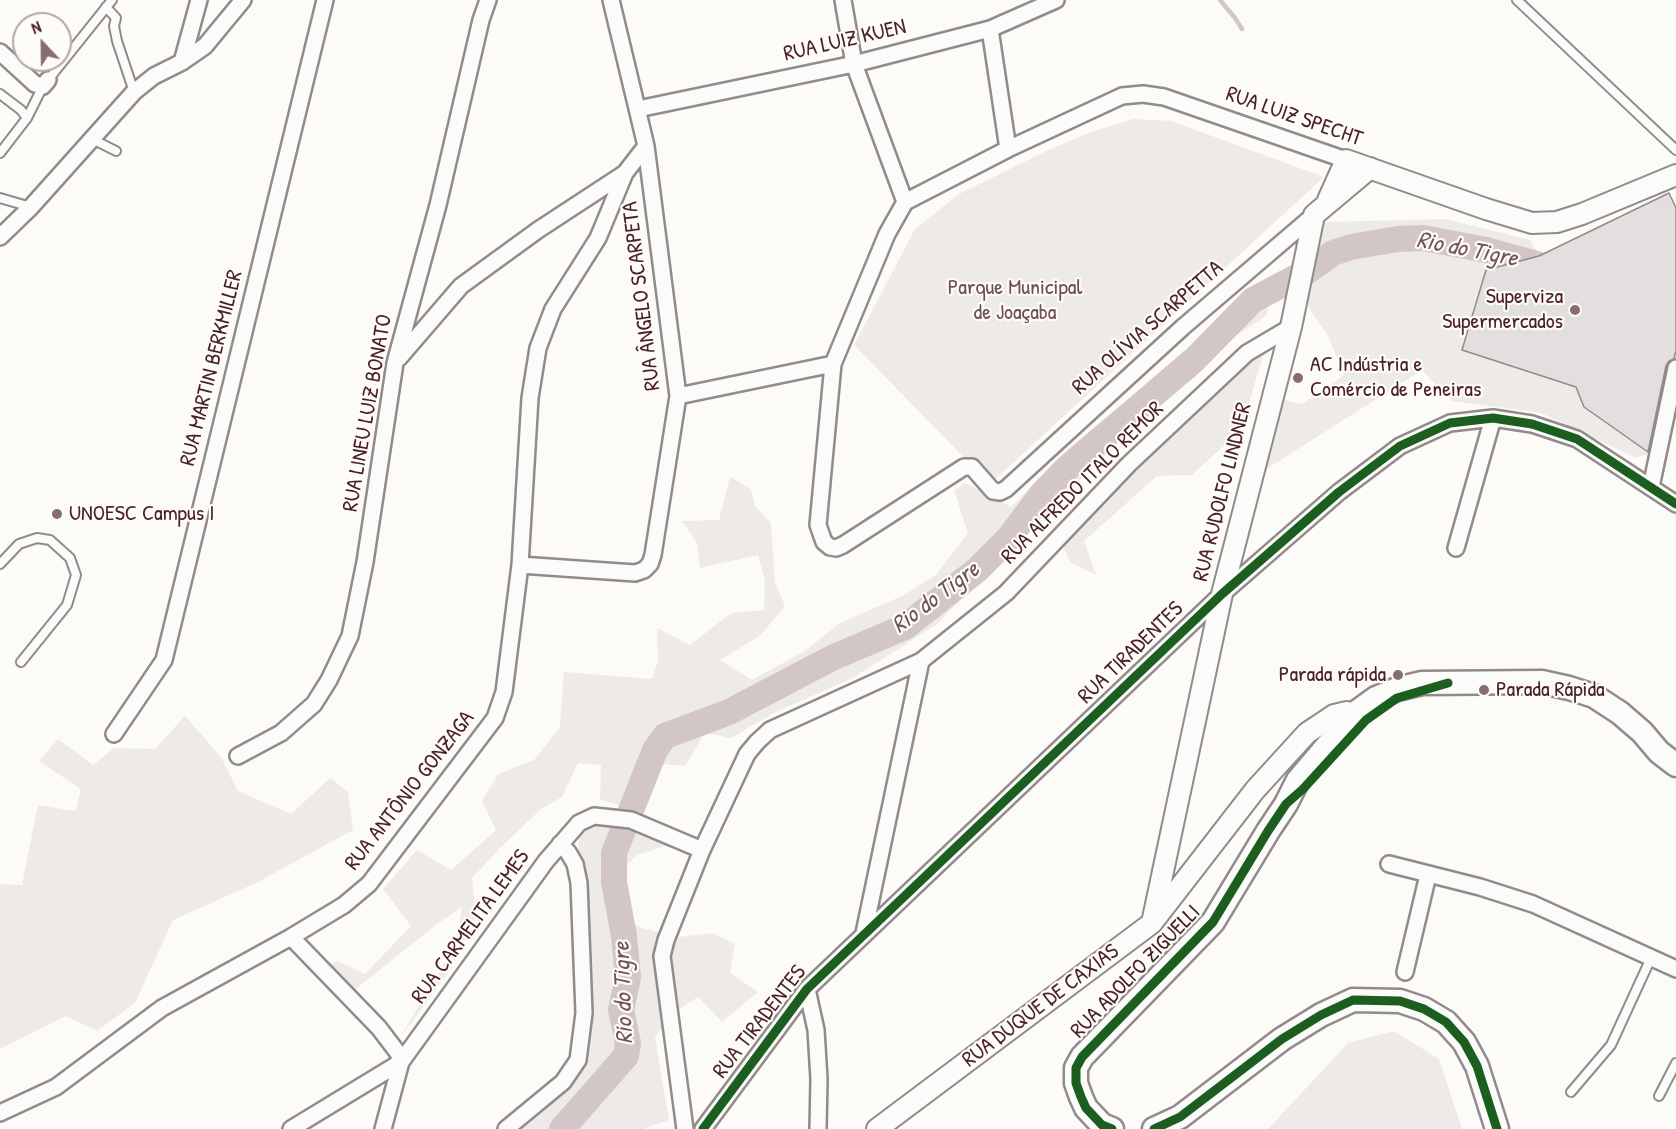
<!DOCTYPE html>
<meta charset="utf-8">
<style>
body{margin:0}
#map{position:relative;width:1676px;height:1129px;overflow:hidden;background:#fcfbf8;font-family:"Patrick Hand",sans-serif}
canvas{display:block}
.north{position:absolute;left:12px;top:12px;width:60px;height:60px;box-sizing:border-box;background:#fdfcf7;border:2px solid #b5a4a5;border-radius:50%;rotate:338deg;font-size:16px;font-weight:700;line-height:24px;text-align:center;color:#4a1f2b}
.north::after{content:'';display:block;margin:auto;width:21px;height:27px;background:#886c73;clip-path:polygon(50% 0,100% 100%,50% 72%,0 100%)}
</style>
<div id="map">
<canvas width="1676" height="1129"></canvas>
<div class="north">N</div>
</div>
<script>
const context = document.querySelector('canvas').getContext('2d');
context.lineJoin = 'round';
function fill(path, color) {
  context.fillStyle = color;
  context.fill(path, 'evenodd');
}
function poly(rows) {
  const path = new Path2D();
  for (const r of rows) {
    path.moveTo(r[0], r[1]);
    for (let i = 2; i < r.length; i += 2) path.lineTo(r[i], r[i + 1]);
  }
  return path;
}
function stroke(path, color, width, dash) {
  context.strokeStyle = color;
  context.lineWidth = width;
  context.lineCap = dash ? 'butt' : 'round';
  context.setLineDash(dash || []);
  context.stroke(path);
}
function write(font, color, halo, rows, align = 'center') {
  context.font = font + ' "Patrick Hand",sans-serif';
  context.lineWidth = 4.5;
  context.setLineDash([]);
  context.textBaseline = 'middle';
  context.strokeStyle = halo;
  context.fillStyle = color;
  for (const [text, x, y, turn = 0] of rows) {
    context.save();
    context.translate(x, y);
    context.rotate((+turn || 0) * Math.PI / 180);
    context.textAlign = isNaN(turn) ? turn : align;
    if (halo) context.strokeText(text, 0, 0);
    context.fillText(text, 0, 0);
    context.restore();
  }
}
const green = poly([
 [1133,119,1171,121,1324,177,990,484,854,345,915,229,959,194,1044,152,1088,133],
 [1446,219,1530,240,1539,256,1486,271,1463,350,1576,387,1585,407,1651,453,1636,458,1541,413,1452,401,1422,370,1265,470,1270,442,1283,400,1302,404,1344,375,1328,336,1305,302,1324,222],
 [1268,283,1267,315,1231,339,1096,463,937,624,853,678,776,712,731,738,705,733,685,766,660,764,637,810,600,800,601,765,578,763,562,797,541,809,500,848,472,878,476,917,449,972,399,1039,456,943,462,907,437,924,352,992,327,967,337,961,365,974,411,926,383,889,417,850,451,870,496,830,482,801,498,774,534,760,560,727,564,672,652,679,658,661,657,628,690,645,731,613,764,610,765,580,758,555,700,568,697,543,682,521,719,520,730,477,751,489,755,506,771,523,775,582,785,606,761,635,720,660,752,680,805,651,840,623,902,596,936,575,968,533,954,490,965,483,1011,507,1069,448],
 [1267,343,1237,442,1222,447,1192,475,1157,476,1084,541,1096,575,1070,562,1060,540,1148,446],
 [185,716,221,757,238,791,291,814,330,778,348,792,353,830,258,882,173,920,135,1003,97,1031,66,1016,0,1049,0,884,22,885,38,805,76,811,81,789,39,761,58,739,93,765,114,748,155,749],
 [587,825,629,830,668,845,637,855,621,871,625,920,642,928,679,937,713,933,735,944,730,973,758,992,722,1022,698,997,678,1010,655,1037,669,1120,643,1129,517,1129,580,1066,582,944,578,849,580,833],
 [1394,1031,1439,1059,1462,1129,1268,1129,1348,1043]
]);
const stream = poly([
 [1220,0,1235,18,1242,29]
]);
const river = poly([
 [562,1129,626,1056,628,1043,621,1010,628,978,624,936,614,882,614,853,655,750,665,736,729,712,834,657,905,627,978,569,1008,539,1042,494,1065,470,1194,360,1253,300,1306,272,1333,253,1351,247,1398,239,1423,238,1486,250,1537,264]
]);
const building = poly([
 [1669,193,1676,208,1676,351,1674,359,1669,361,1666,366,1648,452,1584,407,1576,387,1462,350,1486,270,1539,256,1669,193]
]);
const service = poly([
 [1517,0,1676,150],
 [106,7,116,18,114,26,117,41,134,92],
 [48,80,112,0],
 [0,94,21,110,27,118,0,153],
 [27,118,43,86],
 [92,139,116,151],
 [0,198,31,207],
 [0,564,19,544,37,538,50,540,70,558,76,575,67,605,21,662],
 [1571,1092,1611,1045,1651,958],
 [1659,1096,1676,1063]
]);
const minor = poly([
 [843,0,854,64,905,202],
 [990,29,1008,149],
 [0,52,35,84,43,86,48,80],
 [182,62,199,0],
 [638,109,854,64,990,29,1056,0],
 [905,202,887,234,833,364,818,525,824,542,830,547,836,548,843,545,964,467,972,467,993,491,1000,492,1006,489,1183,327,1314,215],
 [905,202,1008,149,1122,96,1143,94,1164,97,1346,160],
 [0,237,31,207,134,92,154,76,182,62,205,46,243,0],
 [399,358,461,286,538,230,625,173],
 [678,396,833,364],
 [1651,487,1676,368],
 [1456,548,1493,418],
 [520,565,635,573,644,570,650,564,653,555,678,396,646,146,611,0],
 [114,734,164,660,325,0],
 [238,756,281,733,314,704,329,680,350,636,365,562,395,363,438,205,481,20,488,0],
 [1389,864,1480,887,1533,904,1676,969],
 [864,933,921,661],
 [291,937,379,1028,398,1053,401,1062,383,1129],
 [1405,972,1428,875],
 [807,989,816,1030,819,1079,818,1129],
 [0,1113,56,1087,162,1008,291,937,344,905,369,884,495,718,504,692,520,565,530,398,538,348,553,309,598,238,625,173,646,146],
 [291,1129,401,1062,546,861,579,823,594,816,631,820,702,850],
 [506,1129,563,1082,578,1060,584,1013,579,883,575,864,568,852,560,844],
 [685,1129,662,956,666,940,702,850,747,754,757,742,770,730,921,661,1006,593,1129,464,1247,353,1291,327],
 [703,1129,807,989,1222,594,1339,492,1400,446,1450,423,1493,418,1532,424,1577,439,1676,504]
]);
const tertiary = poly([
 [1328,200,1346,160,1486,209,1532,223,1557,222,1582,214,1676,175],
 [1152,923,1222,594,1291,327,1314,215,1370,168],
 [877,1129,1152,923,1255,790,1307,733,1334,715,1347,712,1354,714]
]);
const secondary = poly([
 [1112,1129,1102,1125,1086,1108,1081,1097,1076,1083,1076,1068,1082,1057,1213,922,1268,831,1286,804,1298,780,1354,714,1376,698,1397,689,1422,683,1542,682,1569,688,1594,696,1620,713,1642,732,1659,752,1676,765],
 [1154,1129,1180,1117,1282,1039,1321,1015,1353,1000,1400,1001,1424,1009,1446,1022,1464,1042,1477,1066,1497,1129]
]);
const cycleway = poly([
 [703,1129,807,989,1222,594,1339,492,1400,446,1450,423,1493,418,1532,424,1577,439,1676,504],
 [1112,1129,1102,1125,1086,1108,1081,1097,1076,1083,1076,1068,1082,1057,1213,922,1268,831,1286,804,1303,789,1366,720,1397,698,1448,683],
 [1154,1129,1180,1117,1282,1039,1321,1015,1353,1000,1400,1001,1424,1009,1446,1022,1464,1042,1477,1066,1497,1129]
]);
const markers = [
 [1575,310,6,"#886c73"],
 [1298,378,6,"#886c73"],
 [57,514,6,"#886c73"],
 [1398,675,6,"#886c73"],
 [1484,690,6,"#886c73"]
];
const streetNames = [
 ["RUA LUIZ KUEN",845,41,-13],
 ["RUA LUIZ SPECHT",1294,117,19],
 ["RUA ÂNGELO SCARPETA",642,296,-97],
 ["RUA OLÍVIA SCARPETTA",1148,328,-41],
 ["RUA MARTIN BERKMILLER",212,368,-76],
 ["RUA LINEU LUIZ BONATO",368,413,-80],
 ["RUA ALFREDO ITALO REMOR",1083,483,-45],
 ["RUA RUDOLFO LINDNER",1223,492,-76],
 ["RUA TIRADENTES",1131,653,-44],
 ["RUA ANTÔNIO GONZAGA",410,791,-52],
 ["RUA CARMELITA LEMES",471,927,-54],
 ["RUA ADOLFO ZIGUELLI",1136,972,-46],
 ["RUA DUQUE DE CAXIAS",1041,1006,-37],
 ["RUA TIRADENTES",760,1022,-52]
];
const parkNames = [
 ["Parque Municipal",1015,288],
 ["de Joaçaba",1015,313]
];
const poiNames = [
 ["Superviza",1563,297,"right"],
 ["Supermercados",1563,322,"right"],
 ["AC Indústria e",1310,365],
 ["Comércio de Peneiras",1310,390],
 ["UNOESC Campus I",69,514],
 ["Parada rápida",1386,675,"right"],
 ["Parada Rápida",1496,690]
];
const waterNames = [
 ["Rio do Tigre",1467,250,11],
 ["Rio do Tigre",936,598,-37],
 ["Rio do Tigre",624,993,-92]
];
fill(green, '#eeeae8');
stroke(stream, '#d2c7c6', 4.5);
stroke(river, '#d2c7c6', 26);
fill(building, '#e2dfde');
stroke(building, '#928a8b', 1.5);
stroke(service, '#928a8b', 12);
stroke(minor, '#928a8b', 20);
stroke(tertiary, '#928a8b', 24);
stroke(secondary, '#928a8b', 27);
stroke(service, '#fbfbf9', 8);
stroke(minor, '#fbfbf9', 15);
stroke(tertiary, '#fbfbf9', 20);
stroke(secondary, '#fbfbf9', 22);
stroke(cycleway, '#1b5e20', 9);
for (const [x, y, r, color] of markers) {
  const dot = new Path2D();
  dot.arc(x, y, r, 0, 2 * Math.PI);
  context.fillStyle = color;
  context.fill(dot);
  stroke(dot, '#fdfcf7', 2);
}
write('22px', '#4a1f2b', '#fdfcf7', streetNames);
write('22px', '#704e57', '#fdfcf7', parkNames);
write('22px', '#4a1f2b', '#fdfcf7', poiNames, 'left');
write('italic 24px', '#73525a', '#fdfcf7', waterNames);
</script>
